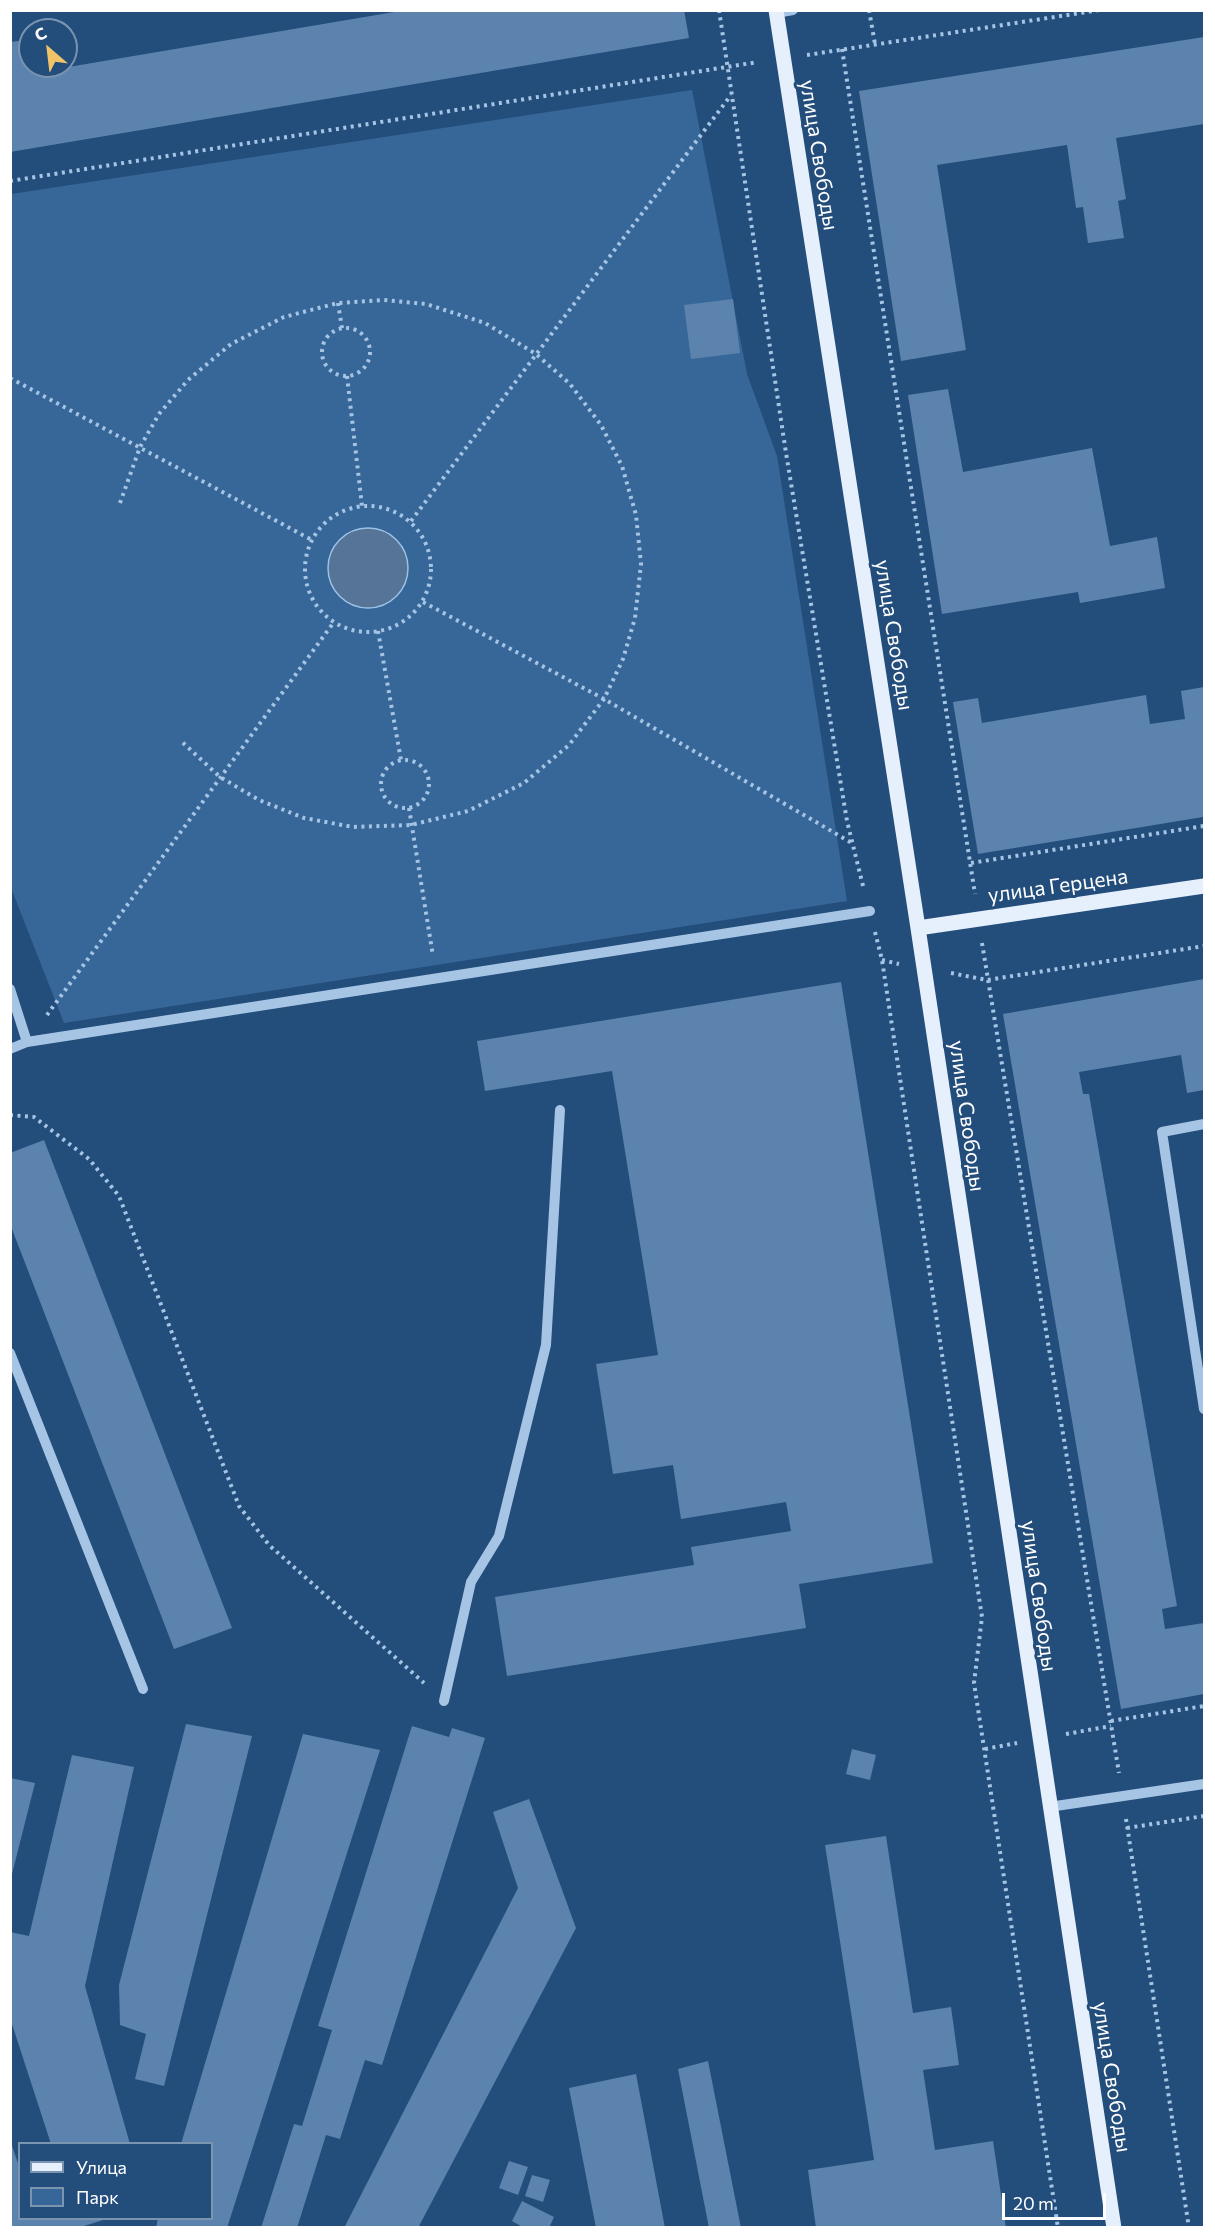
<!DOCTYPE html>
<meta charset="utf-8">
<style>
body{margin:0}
#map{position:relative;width:1215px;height:2238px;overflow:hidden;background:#234d7b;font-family:Commissioner,sans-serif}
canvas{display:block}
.frame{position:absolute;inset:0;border:12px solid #fff;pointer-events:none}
.legend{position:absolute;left:18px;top:2142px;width:195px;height:78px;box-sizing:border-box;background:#234d7b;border:2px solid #7b94b0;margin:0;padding:8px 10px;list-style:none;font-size:18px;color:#fff}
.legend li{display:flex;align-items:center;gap:12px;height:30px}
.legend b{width:30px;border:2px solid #7b94b0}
.north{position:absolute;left:18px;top:18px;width:60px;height:60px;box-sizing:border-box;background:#234d7b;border:2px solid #7b94b0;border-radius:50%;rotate:332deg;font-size:16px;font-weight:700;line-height:24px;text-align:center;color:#fff}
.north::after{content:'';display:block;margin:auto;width:21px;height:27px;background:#f0c369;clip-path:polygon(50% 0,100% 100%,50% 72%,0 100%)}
.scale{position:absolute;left:1002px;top:2193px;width:104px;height:27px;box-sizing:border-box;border:3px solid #fff;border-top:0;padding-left:8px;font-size:18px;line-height:21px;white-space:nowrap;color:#fff;-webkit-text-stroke:4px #234d7b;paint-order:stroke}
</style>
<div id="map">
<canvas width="1215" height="2238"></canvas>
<div class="frame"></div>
<ul class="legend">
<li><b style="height:8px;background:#e6f0fc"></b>Улица</li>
<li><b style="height:16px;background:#366798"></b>Парк</li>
</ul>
<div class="north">С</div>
<div class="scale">20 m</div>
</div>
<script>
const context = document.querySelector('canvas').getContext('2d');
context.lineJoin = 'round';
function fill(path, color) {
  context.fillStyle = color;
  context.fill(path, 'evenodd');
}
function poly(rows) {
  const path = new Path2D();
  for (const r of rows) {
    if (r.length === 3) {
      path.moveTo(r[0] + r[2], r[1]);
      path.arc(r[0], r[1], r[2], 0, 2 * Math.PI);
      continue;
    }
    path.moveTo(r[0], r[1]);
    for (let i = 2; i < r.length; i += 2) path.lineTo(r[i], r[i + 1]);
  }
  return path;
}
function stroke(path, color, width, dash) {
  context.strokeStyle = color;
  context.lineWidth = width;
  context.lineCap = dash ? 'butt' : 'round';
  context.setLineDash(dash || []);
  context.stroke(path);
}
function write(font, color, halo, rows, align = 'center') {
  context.font = font + ' Commissioner,sans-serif';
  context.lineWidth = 6;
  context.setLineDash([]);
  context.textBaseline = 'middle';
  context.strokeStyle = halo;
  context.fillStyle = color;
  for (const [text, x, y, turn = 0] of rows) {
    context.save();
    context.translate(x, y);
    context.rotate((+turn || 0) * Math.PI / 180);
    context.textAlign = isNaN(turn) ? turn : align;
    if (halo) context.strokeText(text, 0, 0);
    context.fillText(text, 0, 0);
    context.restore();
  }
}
const green = poly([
 [692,90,747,374,777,456,847,901,64,1023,11,888,11,194]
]);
const water = poly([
 [368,568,40]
]);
const building = poly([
 [406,10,684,10,689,38,10,152,10,42,27,40,33,73],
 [1204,37,1204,124,1116,138,1126,199,1118,201,1124,238,1088,243,1083,207,1076,208,1067,145,937,165,966,350,901,361,859,91],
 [733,299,740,353,691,359,684,305],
 [948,389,963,472,1092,448,1110,546,1157,537,1165,588,1080,603,1078,592,942,614,908,395],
 [1204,687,1203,817,978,854,953,702,978,698,982,723,1146,695,1150,724,1185,719,1181,691],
 [1204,979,1204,1090,1187,1093,1181,1055,1079,1072,1083,1094,1089,1094,1177,1606,1162,1609,1165,1629,1204,1623,1204,1694,1121,1709,1003,1014],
 [841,982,933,1563,799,1584,806,1628,507,1676,495,1597,694,1565,691,1547,791,1531,786,1502,681,1519,673,1465,613,1474,596,1364,658,1355,612,1071,485,1091,477,1041],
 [44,1140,232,1628,174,1649,10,1224,10,1153],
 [186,1724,252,1736,164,2086,135,2079,146,2034,120,2025,119,1985],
 [412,1726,449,1737,452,1728,485,1738,382,2065,365,2060,340,2139,326,2135,297,2228,261,2228,294,2124,302,2126,332,2030,318,2026],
 [303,1734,380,1750,227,2228,156,2228,158,2218,212,2218,212,2144,181,2144],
 [852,1749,876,1755,870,1780,846,1774],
 [72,1755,134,1767,85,1986,130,2144,51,2144,10,2018,10,1932,29,1936],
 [10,1778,35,1783,11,1878,10,1878],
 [529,1799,576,1928,418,2228,344,2228,518,1888,493,1812],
 [886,1836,913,2013,951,2007,959,2065,923,2070,935,2150,993,2141,1006,2228,816,2228,808,2170,874,2160,825,1845],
 [708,2061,741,2228,709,2228,678,2069],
 [636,2074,665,2228,596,2228,569,2088],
 [11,2143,20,2169,20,2218,106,2219,78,2228,10,2228],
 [509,2161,528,2167,518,2195,499,2188],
 [532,2175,550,2180,543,2202,525,2196],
 [522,2201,554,2217,549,2228,524,2228,512,2221]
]);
const path = poly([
 [719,10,786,453,847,821,864,890],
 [869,10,875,44],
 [842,49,975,894],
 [807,55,1100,10],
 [10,181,758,62],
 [338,303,342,328],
 [346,352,24],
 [347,376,362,506],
 [10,378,312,540],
 [120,503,140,447,159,414,188,380,231,344,284,317,338,303,384,300,426,304,485,323,536,354,570,384,601,425,622,466,636,515,641,564,635,618,623,659,604,699,569,745,524,783,468,811,411,825,353,827,304,818,259,800,220,777,181,741],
 [368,569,63],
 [411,521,731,95],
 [423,602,604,699,852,843],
 [378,631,401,760],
 [405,784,24],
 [409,808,433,956],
 [971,863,1204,826],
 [875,932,882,960,982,1617,974,1683,1058,2228],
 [982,943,1119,1773],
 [882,960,899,964],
 [951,973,987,980,1204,946],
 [47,1015,334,622],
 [10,1115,34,1117,89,1159,119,1196,239,1506,269,1545,424,1683],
 [1111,1721,1204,1706],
 [1066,1734,1111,1726],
 [985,1749,1017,1743],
 [1126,1819,1189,2228],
 [1127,1828,1204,1816]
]);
const minor = poly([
 [776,13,793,10],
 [10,989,27,1042],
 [10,1049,27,1042,870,911],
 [1204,1124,1162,1132,1204,1409],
 [10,1353,143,1689],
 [444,1701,471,1582,499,1536,546,1345,560,1110],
 [1049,1807,1204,1784]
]);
const major = poly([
 [776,10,918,928,1114,2228],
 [918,928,1204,886]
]);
const streetNames = [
 ["улица Свободы",819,155,81],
 ["улица Свободы",894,635,81],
 ["улица Герцена",1058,886,-8],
 ["улица Свободы",967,1116,82],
 ["улица Свободы",1039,1596,82],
 ["улица Свободы",1112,2077,81]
];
fill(green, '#366798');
fill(water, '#557496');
stroke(water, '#9ac1e6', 1.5);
fill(building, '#5c83ad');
stroke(path, '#a6c5e5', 4, [3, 4.5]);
stroke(minor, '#a6c5e5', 10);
stroke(major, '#e6f0fc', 15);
write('21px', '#fff', '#234d7b', streetNames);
</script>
